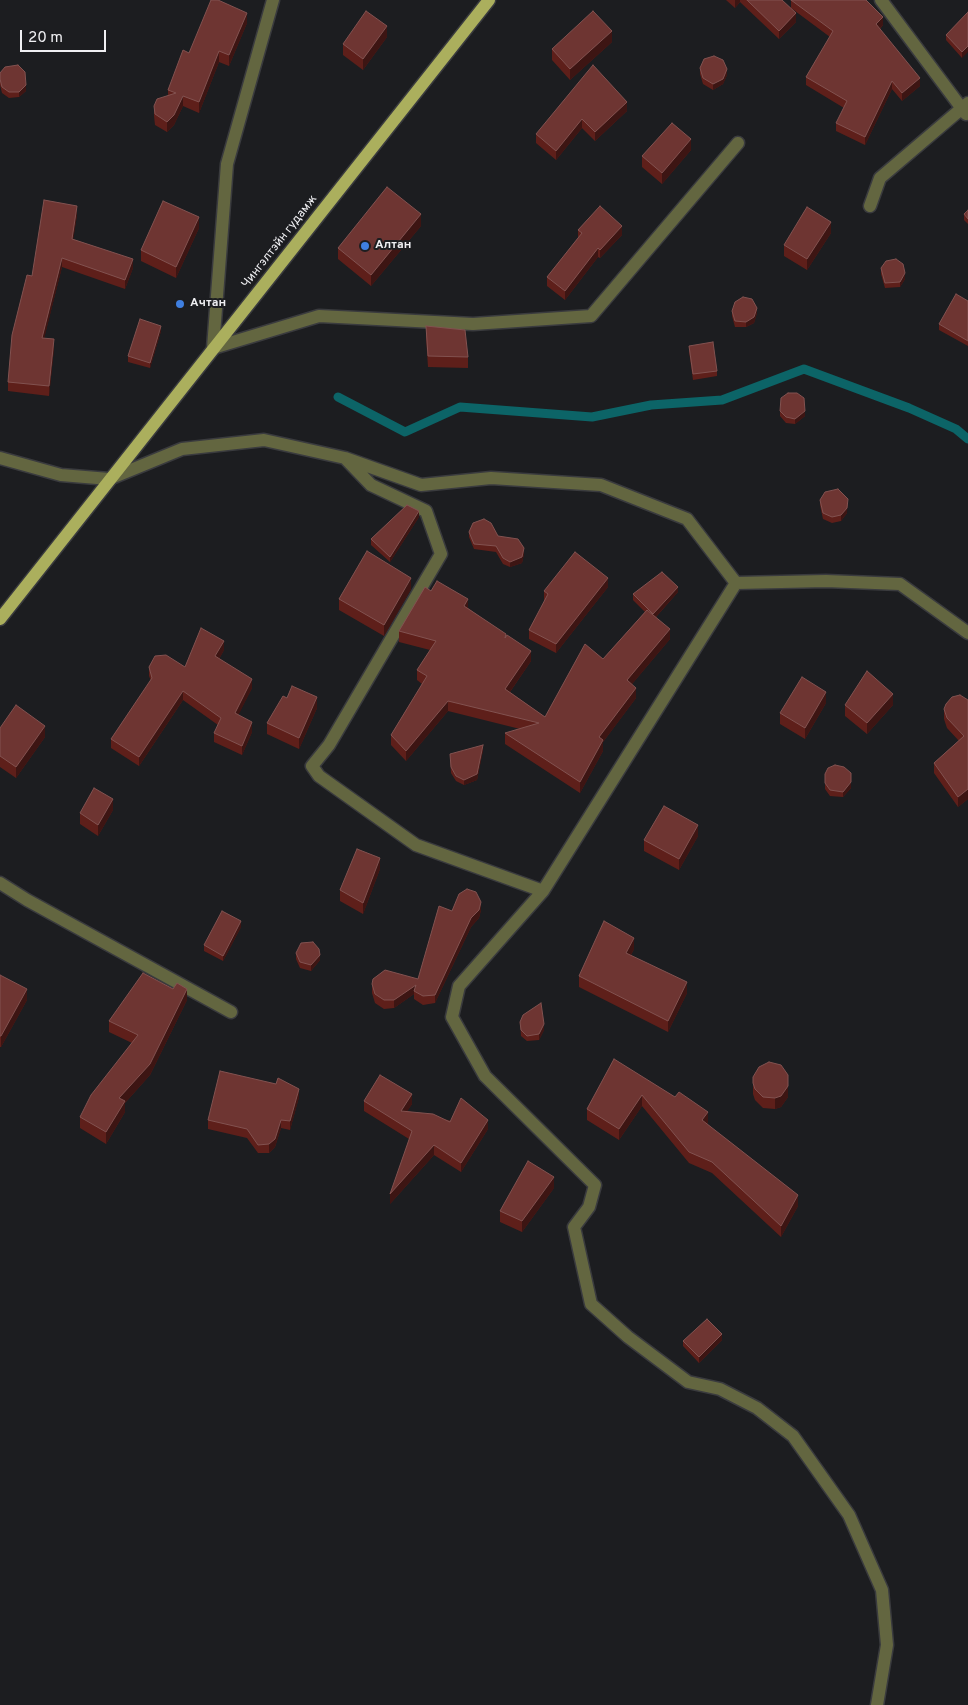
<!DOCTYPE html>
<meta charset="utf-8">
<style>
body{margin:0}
#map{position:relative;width:968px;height:1705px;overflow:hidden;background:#1c1d20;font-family:Overpass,sans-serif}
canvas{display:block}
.scale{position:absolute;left:20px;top:30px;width:86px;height:22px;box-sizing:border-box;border:2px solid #f0f0f3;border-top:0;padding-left:6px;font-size:15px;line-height:18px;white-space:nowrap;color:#f0f0f3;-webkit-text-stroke:4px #1c1d20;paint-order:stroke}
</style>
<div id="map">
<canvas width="968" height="1705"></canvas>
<div class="scale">20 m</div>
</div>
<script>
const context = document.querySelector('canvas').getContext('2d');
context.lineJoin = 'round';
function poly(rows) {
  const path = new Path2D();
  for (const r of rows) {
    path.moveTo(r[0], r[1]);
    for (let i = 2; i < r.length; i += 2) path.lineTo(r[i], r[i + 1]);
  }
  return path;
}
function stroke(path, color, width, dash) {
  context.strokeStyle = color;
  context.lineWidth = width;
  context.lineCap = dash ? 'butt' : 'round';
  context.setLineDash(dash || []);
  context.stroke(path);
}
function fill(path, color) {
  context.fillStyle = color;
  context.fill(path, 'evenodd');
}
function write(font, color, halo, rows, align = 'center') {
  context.font = font + ' Overpass,sans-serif';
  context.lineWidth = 4;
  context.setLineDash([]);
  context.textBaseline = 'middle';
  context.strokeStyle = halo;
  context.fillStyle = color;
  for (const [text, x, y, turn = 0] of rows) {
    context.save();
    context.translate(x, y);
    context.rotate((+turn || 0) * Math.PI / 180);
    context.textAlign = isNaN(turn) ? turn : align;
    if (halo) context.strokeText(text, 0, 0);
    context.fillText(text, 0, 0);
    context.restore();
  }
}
const stream = poly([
 [338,397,405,432,460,407,592,417,651,405,722,400,804,369,909,408,956,429,968,439]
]);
const minor = poly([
 [273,0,227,164,213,348,319,316,473,324,591,316,738,143],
 [881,0,966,114],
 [870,206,880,178,968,103],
 [0,458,61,475,109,479,182,449,264,440,345,458,421,485,491,478,601,485,687,519,736,583,543,891,416,845,319,776,312,766,329,745,441,554,426,511,371,485,345,458],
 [736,583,826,581,900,584,968,633],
 [0,883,27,900,231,1012],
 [543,891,459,986,452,1017,485,1076,595,1185,589,1207,574,1227,591,1304,628,1337,688,1382,720,1389,757,1408,793,1436,849,1515,882,1590,887,1645,877,1705]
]);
const major = poly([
 [0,619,489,0]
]);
const wall = poly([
 [726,0,782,0,796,22,779,39,740,2,735,8],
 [791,0,883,25,880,29,920,86,902,101,892,89,865,145,836,131,836,123,844,108,806,85,806,77,830,37,791,8],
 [968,12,962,58,946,40,946,35],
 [247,23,229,66,219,62,199,113,183,106,174,125,167,132,155,125,154,116,154,106,168,96,168,90,189,53],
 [387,37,363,70,343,55,343,44],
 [612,42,570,80,552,60,552,49],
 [700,68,727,75,723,84,713,90,703,84,700,74],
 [0,73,26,91,19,97,9,98,2,93,0,85],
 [627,102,627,111,595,141,582,128,556,160,536,143,536,134],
 [691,150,662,184,642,167,642,156],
 [968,210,968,224,964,220,964,214],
 [77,215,73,239,133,268,125,289,62,267,44,338,54,348,49,396,8,391,8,382,32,276],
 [421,226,371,286,338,259,338,248],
 [199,228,176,278,141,261,141,250],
 [578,230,622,235,600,258,598,257,565,300,547,286,547,277,578,238],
 [831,233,807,270,784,256,784,245],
 [881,268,905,279,900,287,885,288,881,274],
 [968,301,968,346,939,330,939,324],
 [732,311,757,313,754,323,746,327,735,327,732,316],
 [426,326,468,357,468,368,428,367,426,337],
 [161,331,150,368,128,362,128,356],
 [689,346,717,371,717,376,693,380,689,351],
 [780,411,805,416,795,424,786,423,780,416],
 [820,500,847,513,841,521,832,523,823,519,820,505],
 [419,517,390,562,371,545,371,539],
 [469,532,498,536,524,554,522,563,510,567,503,564,496,552,474,549,469,537],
 [608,587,556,653,529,639,529,630,545,601,544,600,544,591],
 [411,589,384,636,339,610,339,599],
 [431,591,468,608,506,637,531,661,510,692,545,717,603,659,645,612,633,600,633,594,678,592,656,617,670,639,632,684,636,698,603,742,603,751,580,793,505,744,505,733,520,729,448,711,406,761,391,745,391,735,422,684,417,680,417,670,430,650,399,642,399,631],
 [224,650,219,659,252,688,238,715,252,732,242,755,214,742,214,733,218,725,183,700,139,766,111,748,111,739,151,681,149,676,149,667,185,667],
 [287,698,317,708,299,749,267,734,267,723],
 [968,700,968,799,958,807,934,773,934,763,959,741,947,728,944,719,944,709],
 [826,703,805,739,780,724,780,713],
 [845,705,893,705,867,734,845,716],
 [0,728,45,737,16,778,0,767],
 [483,750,477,780,464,785,456,781,451,773,450,754],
 [825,774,851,788,843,797,830,796,825,789],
 [113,810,98,836,80,824,80,813],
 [698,836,679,870,644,851,644,840],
 [380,869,363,914,340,901,340,890],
 [481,910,479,918,471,927,435,1003,423,1005,414,999,414,994,394,1008,384,1009,375,1003,372,993,372,984,418,979,452,911],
 [241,927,223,961,204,951,204,945],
 [634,949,631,955,687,993,668,1032,579,987,579,976],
 [296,953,320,960,311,971,300,968,296,959],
 [0,975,27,1000,1,1047,0,1047],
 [187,1000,150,1075,125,1103,125,1112,106,1144,80,1128,80,1117,132,1043,109,1032,109,1021],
 [520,1022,544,1030,539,1040,527,1041,521,1036],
 [614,1059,708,1122,707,1124,798,1206,781,1237,712,1173,689,1163,642,1106,619,1140,587,1120,587,1109],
 [788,1075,788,1097,781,1107,775,1109,763,1108,755,1100,753,1094,753,1077],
 [299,1097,290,1130,281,1128,275,1147,269,1153,258,1153,247,1138,208,1129,208,1120],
 [364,1101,412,1104,407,1111,488,1129,461,1172,434,1155,390,1204,409,1139,364,1111],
 [554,1188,522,1232,500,1222,500,1211],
 [722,1340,699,1363,683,1346,683,1341]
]);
const shadedWall = poly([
 [735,0,740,0,740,2,735,8],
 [247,13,247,23,229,66,229,55],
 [796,13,796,22,779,39,779,31],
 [883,17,883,25,876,32,876,24],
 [387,26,387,37,363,70,363,59],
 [612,31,612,42,570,80,570,69],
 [968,46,968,52,962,58,962,52],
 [219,51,219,62,199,113,199,102],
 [727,69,727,75,723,84,713,90,713,84],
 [920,78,920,86,902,101,902,93],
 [892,81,892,89,865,145,865,137],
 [26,85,26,91,19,97,19,92],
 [183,96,183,106,174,125,167,132,167,122],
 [627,102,627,111,595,141,595,132],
 [582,119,582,128,556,160,556,151],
 [691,139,691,150,662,184,662,173],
 [77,206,77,215,72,248,72,239],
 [421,214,421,226,371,286,371,275],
 [199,217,199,228,176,278,176,267],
 [831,222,831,233,807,270,807,259],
 [622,226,622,235,600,258,600,250],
 [598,248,598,257,565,300,565,291],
 [62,258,62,267,42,347,42,338],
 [133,259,133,268,125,289,125,280],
 [905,273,905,279,900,287,900,282],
 [757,308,757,313,754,323,746,327,746,322],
 [161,326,161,331,150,368,150,363],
 [54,339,54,348,49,396,49,386],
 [805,411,805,416,795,424,795,419],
 [848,499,847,513,841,521,841,515],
 [419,511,419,517,390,562,390,557],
 [524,548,524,554,522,563,510,567,510,562],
 [411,578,411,589,384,636,384,625],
 [608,578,608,587,556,653,556,644],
 [678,587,678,592,653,620,653,614],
 [468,599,468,609,464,606],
 [670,629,670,639,627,690,627,680],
 [224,641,224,650,215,666,215,656],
 [531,651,531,661,505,699,505,689],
 [252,679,252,688,235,722,235,713],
 [636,688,636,698,603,742,603,751,580,793,580,782,599,737],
 [183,691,183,700,139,766,139,757],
 [826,692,826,703,805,739,805,728],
 [893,694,893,705,867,734,867,723],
 [317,697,317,708,299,749,299,738],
 [448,701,448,711,406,761,406,751],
 [252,722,252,732,242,755,242,746],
 [45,726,45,737,16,778,16,767],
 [483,745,483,750,477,780,464,785,464,780],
 [851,782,851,788,843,797,843,792],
 [968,789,968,799,958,807,958,797],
 [113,799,113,810,98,836,98,825],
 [698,825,698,836,679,870,679,859],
 [380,858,380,869,363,914,363,903],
 [481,902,481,910,479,918,471,927,435,1003,435,995,471,918],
 [241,921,241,927,223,961,223,956],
 [634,938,634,949,626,964,626,953],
 [320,955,320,960,311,971,311,965],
 [687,982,687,993,668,1032,668,1021],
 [416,985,414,991,414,994,394,1008,394,1000],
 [27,989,27,1000,1,1047,1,1036],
 [187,989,187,1000,150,1075,125,1103,125,1112,106,1144,106,1132,119,1098],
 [544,1024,544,1030,539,1040,539,1034],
 [788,1086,788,1097,781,1107,775,1109,775,1098],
 [299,1089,299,1097,290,1130,290,1121],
 [412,1094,412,1104,401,1121,401,1111],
 [642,1095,642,1106,619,1140,619,1129],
 [708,1112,708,1122,702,1131,702,1120],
 [281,1120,281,1128,275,1147,269,1153,269,1144],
 [488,1120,488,1129,461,1172,461,1163],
 [434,1145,434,1155,390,1204,390,1194],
 [554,1177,554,1188,522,1232,522,1221],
 [798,1195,798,1206,781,1237,781,1226],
 [722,1334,722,1340,699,1363,699,1357]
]);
const building = poly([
 [211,0,218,0,247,13,229,55,219,51,199,102,183,96,174,115,167,122,155,114,154,106,157,99,176,93,168,90,183,50,189,53,211,0],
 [747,0,782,0,796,13,779,31,747,0],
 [791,0,866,0,883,17,876,24,920,78,902,93,892,81,865,137,836,123,847,101,806,77,833,31,791,0],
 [366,11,387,26,363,59,343,44,366,11],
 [593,11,612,31,570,69,552,49,593,11],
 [968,12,968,46,962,52,946,35,968,12],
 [714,56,723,60,727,69,723,79,713,84,703,78,700,68,704,59,714,56],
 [18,65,25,72,26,85,19,92,9,92,2,87,0,79,0,73,5,67,18,65],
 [593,65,627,102,595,132,582,119,556,151,536,134,593,65],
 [672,123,691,139,662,173,642,156,672,123],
 [387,187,421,214,371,275,338,248,387,187],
 [44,200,77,206,72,239,133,259,125,280,62,258,42,338,54,339,49,386,8,382,12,335,27,275,32,276,44,200],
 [163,201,199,217,176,267,141,250,163,201],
 [600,206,622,226,600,250,598,248,565,291,547,277,582,233,578,230,600,206],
 [807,207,831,222,807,259,784,245,807,207],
 [968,210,968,219,964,214,968,210],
 [896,259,903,264,905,273,900,282,885,283,881,268,886,261,896,259],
 [956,294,968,301,968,341,939,324,956,294],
 [743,297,752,299,757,308,754,317,746,322,735,321,732,311,735,302,743,297],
 [140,319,161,326,150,363,128,356,140,319],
 [426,326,465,330,468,357,428,356,426,326],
 [713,342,717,371,693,374,689,346,713,342],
 [788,393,797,393,804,398,805,411,795,419,786,417,780,411,781,398,788,393],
 [838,489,848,499,847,508,841,515,832,517,823,513,820,500,825,492,838,489],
 [407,505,419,511,390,557,371,539,407,505],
 [484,519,491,523,498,536,518,539,524,548,522,557,510,562,503,558,496,546,474,544,469,532,473,523,484,519],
 [367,551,411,578,384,625,339,599,367,551],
 [575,552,608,578,556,644,529,630,548,594,544,591,575,552],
 [662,572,678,587,653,614,633,594,662,572],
 [437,581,468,599,464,606,506,634,505,638,507,635,531,651,505,689,545,717,585,644,603,659,647,610,670,629,627,680,636,688,599,737,603,740,580,782,505,733,539,723,448,701,406,751,391,735,427,676,417,670,436,641,399,631,425,587,431,591,437,581],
 [201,628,224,641,215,656,252,679,235,713,252,722,242,746,214,733,221,718,183,691,139,757,111,739,152,678,149,667,155,656,166,655,185,667,201,628],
 [867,671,893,694,867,723,845,705,867,671],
 [802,677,826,692,805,728,780,713,802,677],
 [292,686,317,697,299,738,267,723,283,696,287,698,292,686],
 [960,695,968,700,968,789,958,797,934,763,964,736,947,718,944,709,946,704,952,697,960,695],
 [16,705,45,726,16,767,0,756,0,728,16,705],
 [483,745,477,774,464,780,456,776,451,767,450,754,483,745],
 [835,765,844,767,851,773,851,782,843,792,830,790,825,783,825,774,828,768,835,765],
 [94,788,113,799,98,825,80,813,94,788],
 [664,806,698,825,679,859,644,840,664,806],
 [357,849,380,858,363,903,340,890,357,849],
 [467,889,476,892,481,902,479,910,471,918,435,995,423,996,414,991,416,985,394,1000,384,1000,375,994,372,984,373,979,385,970,418,979,439,906,452,911,459,894,467,889],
 [222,911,241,921,223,956,204,945,222,911],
 [604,921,634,938,626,953,687,982,668,1021,579,976,604,921],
 [313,942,319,949,320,955,311,965,300,962,296,953,301,943,313,942],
 [143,973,173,989,177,983,187,989,150,1064,119,1098,125,1101,106,1132,80,1117,91,1095,138,1035,109,1021,143,973],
 [0,975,27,989,1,1036,0,1036,0,975],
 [541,1003,544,1024,539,1034,527,1036,521,1030,520,1022,523,1015,541,1003],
 [614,1059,675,1097,679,1092,708,1112,702,1120,798,1195,781,1226,712,1162,689,1152,642,1095,619,1129,587,1109,614,1059],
 [769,1062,781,1065,788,1075,788,1086,781,1096,775,1098,763,1097,755,1089,753,1083,753,1077,759,1067,769,1062],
 [220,1071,276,1084,278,1078,299,1089,290,1121,281,1120,275,1139,269,1144,258,1145,247,1129,208,1120,220,1071],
 [380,1075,412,1094,401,1111,433,1114,450,1122,461,1098,488,1120,461,1163,434,1145,390,1194,412,1131,364,1101,380,1075],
 [528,1161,554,1177,522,1221,500,1211,528,1161],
 [707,1319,722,1334,699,1357,683,1341,707,1319]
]);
const markers = [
 [365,246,5,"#3f7fe0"],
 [180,304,5,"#3f7fe0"]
];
const streetNames = [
 ["Чингэлтэйн гудамж",280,242,-52]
];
const poiNames = [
 ["Алтан",375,246],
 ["Ачтан",190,304]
];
stroke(stream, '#0c6467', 9);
stroke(minor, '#3a3b3e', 15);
stroke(major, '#3a3b3e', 15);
stroke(minor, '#636640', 12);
stroke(major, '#abaf5d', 12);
fill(wall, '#5e1f1a');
fill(shadedWall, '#3d1513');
fill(building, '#6e3532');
stroke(building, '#825250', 1);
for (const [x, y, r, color] of markers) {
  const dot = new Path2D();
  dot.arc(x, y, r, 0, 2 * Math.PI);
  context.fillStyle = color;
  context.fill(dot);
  stroke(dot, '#1c1d20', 2);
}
write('12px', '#f0f0f3', '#1c1d20', streetNames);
write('bold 12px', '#f0f0f3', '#1c1d20', poiNames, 'left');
</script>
